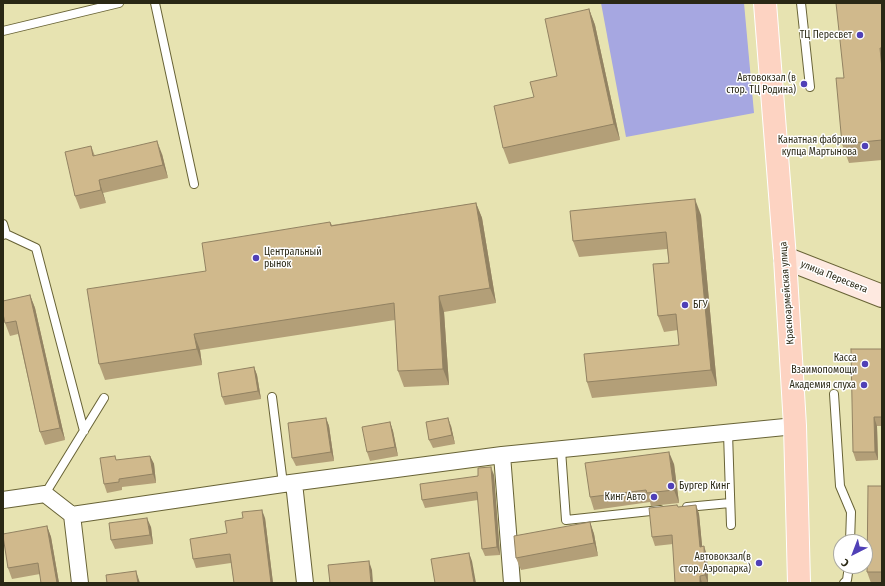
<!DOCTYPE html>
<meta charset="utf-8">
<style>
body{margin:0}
#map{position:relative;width:885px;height:586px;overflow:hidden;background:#e7e3b1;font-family:"Fira Sans Condensed",sans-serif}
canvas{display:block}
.frame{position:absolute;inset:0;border:4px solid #2a2815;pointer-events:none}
.north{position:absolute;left:833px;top:534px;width:40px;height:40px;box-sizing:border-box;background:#fff;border:1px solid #aaa9a1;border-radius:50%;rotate:222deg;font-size:11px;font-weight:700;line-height:16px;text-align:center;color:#2a2815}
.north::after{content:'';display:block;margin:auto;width:14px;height:18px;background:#5040b7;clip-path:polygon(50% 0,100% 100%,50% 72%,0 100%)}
</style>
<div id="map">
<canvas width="885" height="586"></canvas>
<div class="frame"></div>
<div class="north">С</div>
</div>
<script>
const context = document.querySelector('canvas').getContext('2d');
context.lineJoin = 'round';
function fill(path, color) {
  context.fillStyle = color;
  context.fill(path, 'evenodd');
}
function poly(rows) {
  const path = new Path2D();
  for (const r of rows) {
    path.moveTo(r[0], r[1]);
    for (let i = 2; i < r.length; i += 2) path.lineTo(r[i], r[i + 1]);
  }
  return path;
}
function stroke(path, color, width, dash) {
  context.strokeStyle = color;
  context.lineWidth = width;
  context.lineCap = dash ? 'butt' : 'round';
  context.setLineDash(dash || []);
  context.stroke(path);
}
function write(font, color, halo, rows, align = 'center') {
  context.font = font + ' "Fira Sans Condensed",sans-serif';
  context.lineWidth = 3;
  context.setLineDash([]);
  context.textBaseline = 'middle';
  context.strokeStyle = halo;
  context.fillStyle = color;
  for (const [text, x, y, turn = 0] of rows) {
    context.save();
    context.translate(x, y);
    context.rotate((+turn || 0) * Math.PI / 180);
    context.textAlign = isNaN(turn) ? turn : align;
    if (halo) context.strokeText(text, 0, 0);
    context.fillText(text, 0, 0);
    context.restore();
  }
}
const green = poly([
 [601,3,744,3,754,113,626,137]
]);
const service = poly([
 [155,3,194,184],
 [801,3,810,87],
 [3,31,119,3],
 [3,224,6,234],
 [3,235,6,234,36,248,84,431],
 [834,394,840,486,851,512,850,542],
 [272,397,283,484],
 [728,433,731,525],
 [561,450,566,520,660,510],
 [45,494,104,398],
 [687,507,730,503],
 [844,583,847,580,849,566]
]);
const minor = poly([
 [502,455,512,583],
 [294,483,305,583],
 [3,500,45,494,72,515,283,484,502,455,795,426],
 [72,515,80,583]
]);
const secondary = poly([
 [785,258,882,296]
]);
const primary = poly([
 [765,3,785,258,795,426,799,583]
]);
const wall = poly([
 [882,3,882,160,849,163,842,144,844,78],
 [589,9,595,25,620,140,509,164,503,148,534,97,557,76],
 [91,146,95,156,162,154,168,178,103,193,106,203,80,209,75,196],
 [476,203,482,218,496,303,444,312,449,385,404,387,398,371,395,320,200,350,202,365,105,380,99,364,206,271,330,222,332,225],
 [701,215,717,386,592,398,587,382,679,345,678,330,664,332,658,316,669,263,667,249,579,257,573,241],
 [30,295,35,308,65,440,45,445,40,432,18,334,10,336,5,323],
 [882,349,882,426,877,426,878,460,856,461,853,452],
 [254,367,257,375,261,399,225,405,222,397],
 [326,418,329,426,334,461,296,466,292,458],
 [390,422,393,431,398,456,370,461,367,452],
 [451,426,455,444,433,448,429,440],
 [150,456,154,464,156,483,122,487,122,490,107,493,104,484,117,460],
 [674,464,679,503,651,506,650,502,594,510,590,497],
 [494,475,500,555,485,556,482,549,478,500,425,508,422,500,478,476],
 [882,486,882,583,871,583,867,572],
 [696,505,699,514,702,546,707,555,708,583,675,583,673,544,655,546,652,537,678,507],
 [265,518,273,583,234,583,231,563,196,568,193,559,227,533],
 [590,522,594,534,598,556,521,570,516,558],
 [47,526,51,537,59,583,61,583,41,583,40,574,12,579,8,568],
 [151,527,153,544,115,549,111,540]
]);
const shadedWall = poly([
 [589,9,595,25,620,140,614,124],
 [880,48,882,53,882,69],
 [157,141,162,154,168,178,163,165],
 [99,180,103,193,106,203,101,190],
 [695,199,701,215,717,386,711,370],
 [476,203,482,218,496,303,490,288],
 [30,295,35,308,65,440,60,428],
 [439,296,444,312,449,385,443,369],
 [194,334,200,350,202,365,197,349],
 [254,367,257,375,261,399,258,391],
 [874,417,877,426,878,460,875,452],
 [326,418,329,426,334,461,331,452],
 [448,418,451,426,455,444,452,435],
 [390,422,393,431,398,456,395,447],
 [669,452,674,464,679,503,674,490],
 [150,456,154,464,156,483,153,474],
 [491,467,494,475,500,555,497,547],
 [696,505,699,514,703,555,700,547],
 [262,510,265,518,273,583,271,583],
 [147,518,151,527,153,544,150,535],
 [590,522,594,534,598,556,594,543],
 [47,526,51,537,59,583,57,583],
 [704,546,707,555,708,583,705,575],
 [469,553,472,561,476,583,474,583],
 [369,561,372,570,373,583,371,583],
 [136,571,140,583,138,583],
 [700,576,702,583,700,583]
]);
const building = poly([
 [836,3,882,3,882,48,880,48,882,69,882,140,842,144,836,78,844,78,836,3],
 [589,9,614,124,503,148,494,106,534,97,530,82,557,76,545,19,589,9],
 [157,141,163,165,99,180,101,190,75,196,65,152,91,146,93,156,157,141],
 [695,199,711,370,587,382,584,354,679,345,676,314,658,316,653,264,669,263,666,232,573,241,570,211,695,199],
 [476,203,490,288,439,296,443,369,398,371,394,303,194,334,197,349,99,364,87,289,206,271,202,243,330,222,331,226,476,203],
 [30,295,60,428,40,432,16,321,5,323,3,314,3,301,30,295],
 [851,349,882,349,882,417,874,417,875,452,853,452,851,349],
 [254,367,258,391,222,397,218,373,254,367],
 [326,418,331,452,292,458,288,423,326,418],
 [448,418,452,435,429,440,426,422,448,418],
 [390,422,395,447,367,452,362,427,390,422],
 [669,452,674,490,647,493,646,490,590,497,585,463,669,452],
 [115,456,116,460,150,456,153,474,119,479,119,482,104,484,100,458,115,456],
 [491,467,497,547,482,549,477,492,422,500,420,484,478,476,478,468,491,467],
 [868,486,882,486,882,572,867,572,868,486],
 [677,505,678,507,696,505,700,547,704,546,705,575,700,576,700,583,675,583,672,535,652,537,649,508,677,505],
 [262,510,271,583,234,583,230,554,193,559,190,539,227,533,225,521,243,518,242,512,262,510],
 [147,518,150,535,111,540,109,523,147,518],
 [590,522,594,543,516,558,514,536,590,522],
 [47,526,57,583,41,583,38,563,8,568,3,536,3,534,47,526],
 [469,553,474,583,435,583,431,559,469,553],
 [369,561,371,583,330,583,328,565,369,561],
 [136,571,138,583,107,583,106,575,136,571]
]);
const markers = [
 [860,35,4,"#5040b7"],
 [804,84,4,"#5040b7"],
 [865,146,4,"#5040b7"],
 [256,258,4,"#5040b7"],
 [685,305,4,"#5040b7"],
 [865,364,4,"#5040b7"],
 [864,385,4,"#5040b7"],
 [671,486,4,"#5040b7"],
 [654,497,4,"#5040b7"],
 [759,563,4,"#5040b7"]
];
const poiNames = [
 ["ТЦ Пересвет",852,35],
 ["Автовокзал (в",796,78],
 ["стор. ТЦ Родина)",796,90],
 ["Канатная фабрика",857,140],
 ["купца Мартынова",857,152],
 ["Центральный",264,252,"left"],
 ["рынок",264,264,"left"],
 ["БГУ",693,305,"left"],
 ["Касса",857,358],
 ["Взаимопомощи",857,370],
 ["Академия слуха",856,385],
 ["Бургер Кинг",679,486,"left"],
 ["Кинг Авто",646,497],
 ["Автовокзал(в",751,557],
 ["стор. Аэропарка)",751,569]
];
const streetNames = [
 ["улица Пересвета",834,277,22],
 ["Красноармейская улица",787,293,-94]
];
fill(green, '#a6a7e1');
stroke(service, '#686336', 10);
stroke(minor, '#686336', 18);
stroke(secondary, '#686336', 24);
stroke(primary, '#fff', 24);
stroke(service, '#fff', 8);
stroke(minor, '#fff', 16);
stroke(secondary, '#fee9e0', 22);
stroke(primary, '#fdd3c2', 22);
fill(wall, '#b39f78');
fill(shadedWall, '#928262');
fill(building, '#d0b98c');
stroke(building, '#928262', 1);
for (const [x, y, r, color] of markers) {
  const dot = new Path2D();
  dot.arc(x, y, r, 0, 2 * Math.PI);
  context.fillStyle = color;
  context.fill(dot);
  stroke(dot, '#fff', 1.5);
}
write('10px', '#2a2815', '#fff', poiNames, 'right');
write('10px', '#2a2815', '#fff', streetNames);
</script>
